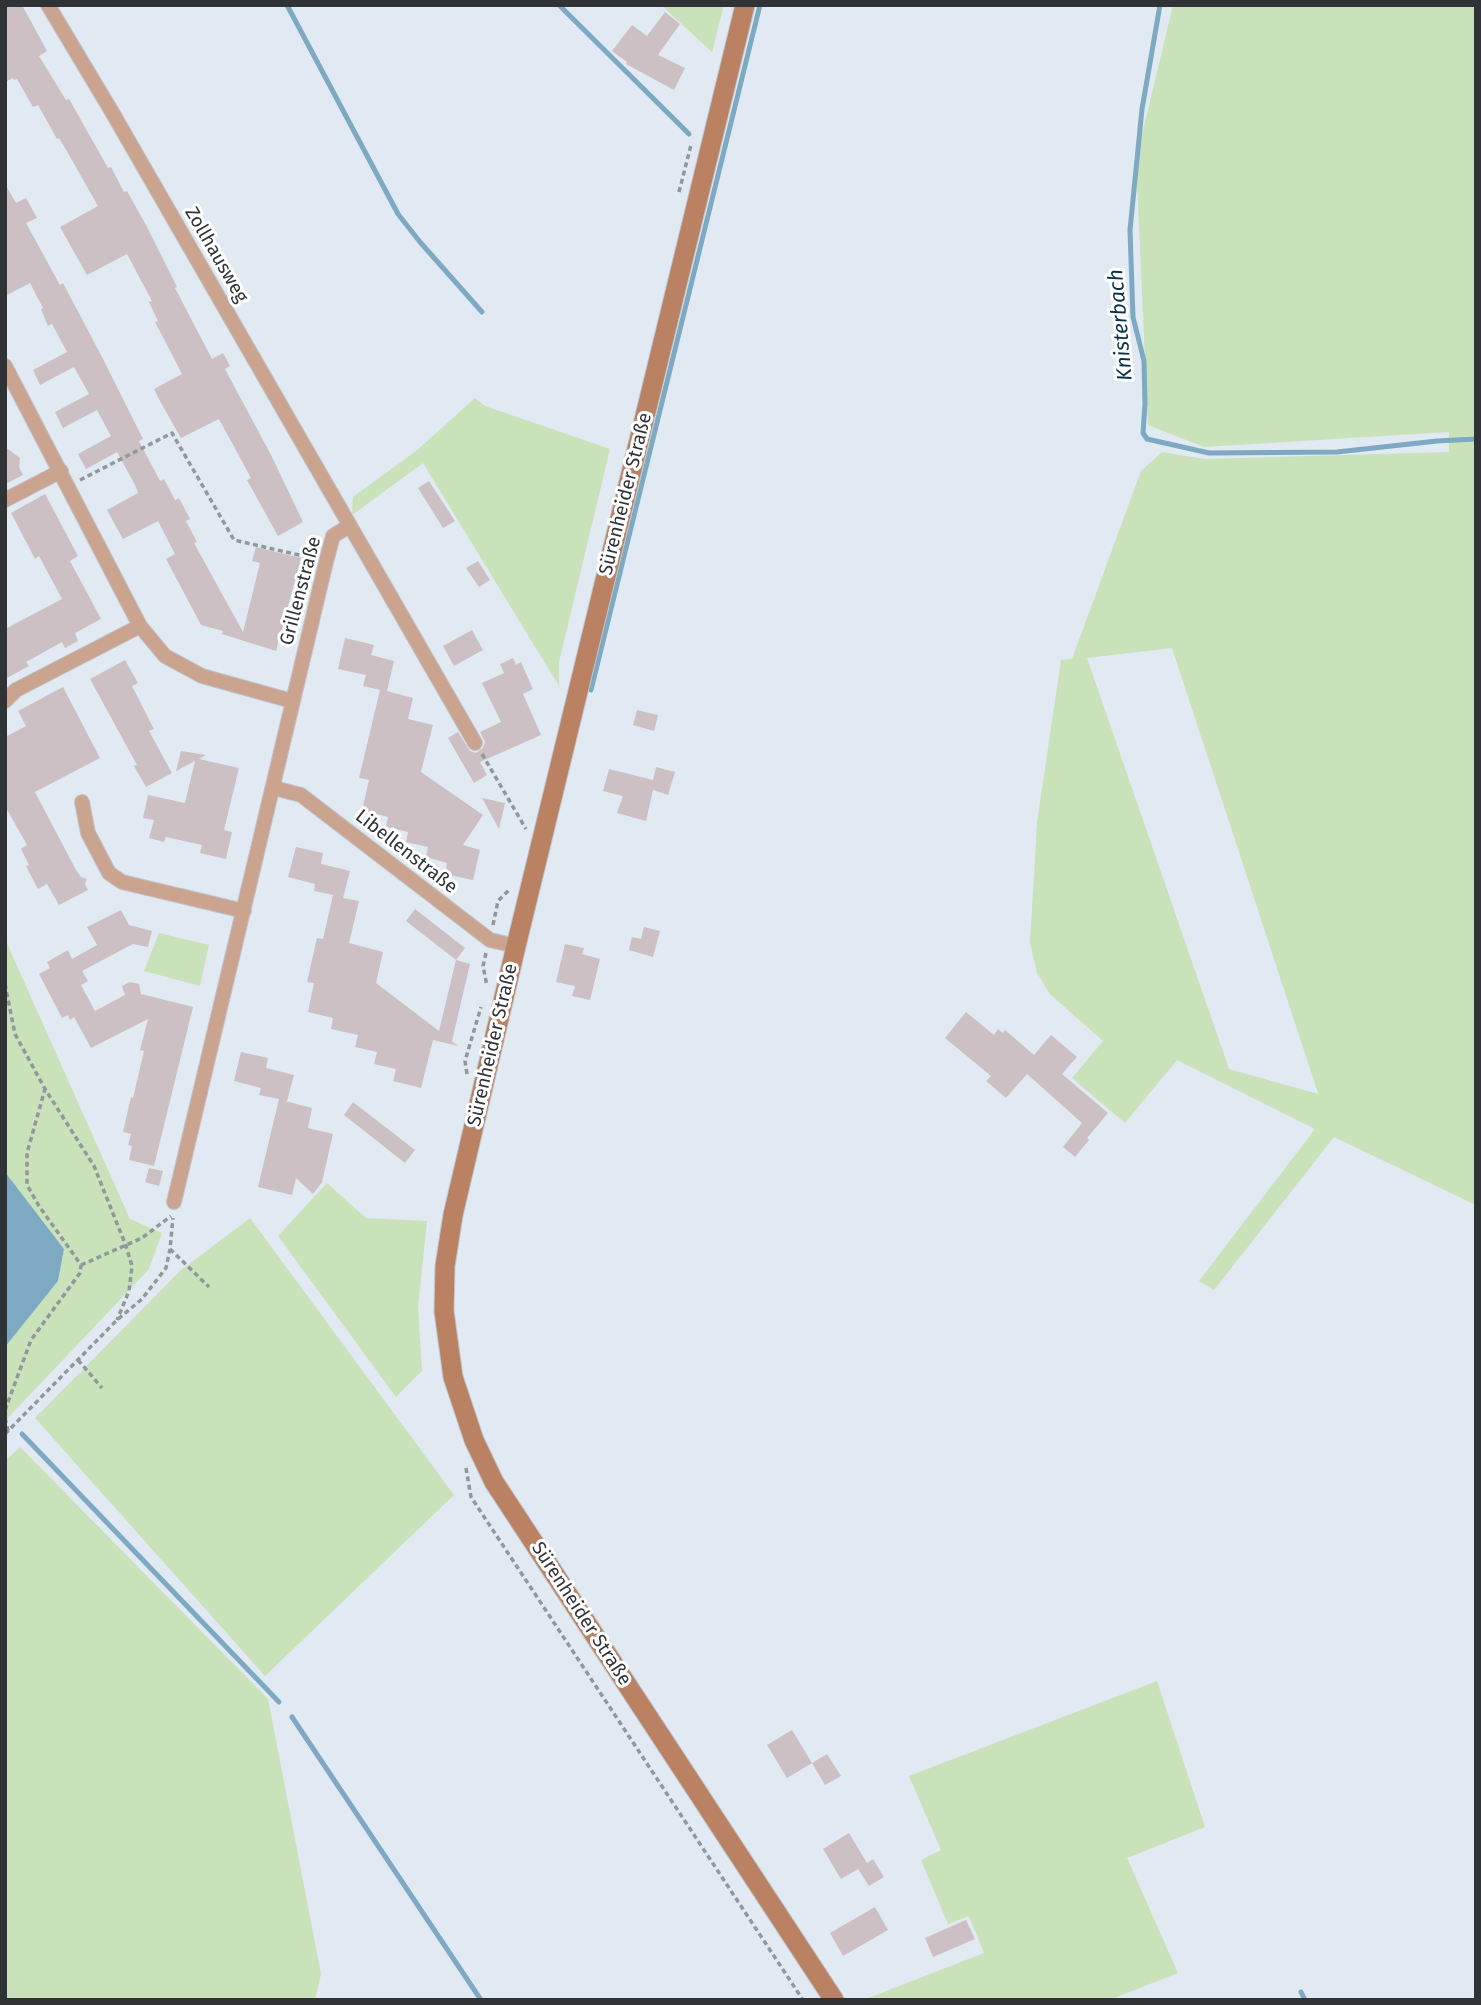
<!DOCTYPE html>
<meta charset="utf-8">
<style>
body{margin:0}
#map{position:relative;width:1481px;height:2005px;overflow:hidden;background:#e1e9f2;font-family:"Fira Sans",sans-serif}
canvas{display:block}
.frame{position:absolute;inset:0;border:7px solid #303336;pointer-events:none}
</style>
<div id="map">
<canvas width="1481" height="2005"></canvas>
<div class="frame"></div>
</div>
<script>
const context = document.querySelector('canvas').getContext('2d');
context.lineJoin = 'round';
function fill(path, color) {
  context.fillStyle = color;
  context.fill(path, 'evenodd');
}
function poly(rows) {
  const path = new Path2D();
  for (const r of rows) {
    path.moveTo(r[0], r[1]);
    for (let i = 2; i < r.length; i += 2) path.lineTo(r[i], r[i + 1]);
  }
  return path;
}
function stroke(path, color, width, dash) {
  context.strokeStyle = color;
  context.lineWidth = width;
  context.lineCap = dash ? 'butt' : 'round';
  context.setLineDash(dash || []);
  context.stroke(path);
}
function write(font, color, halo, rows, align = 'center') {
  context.font = font + ' "Fira Sans",sans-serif';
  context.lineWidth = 6;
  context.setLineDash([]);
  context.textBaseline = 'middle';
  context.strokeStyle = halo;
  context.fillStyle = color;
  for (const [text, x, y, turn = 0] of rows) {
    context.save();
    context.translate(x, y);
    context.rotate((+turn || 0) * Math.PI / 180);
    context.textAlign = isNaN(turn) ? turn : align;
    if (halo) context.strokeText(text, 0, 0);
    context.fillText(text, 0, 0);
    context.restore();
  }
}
const green = poly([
 [661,5,724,5,712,52],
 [1173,5,1476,5,1476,1205,1334,1137,1214,1290,1199,1281,1315,1129,1177,1060,1125,1123,1072,1078,1103,1041,1050,994,1037,973,1030,943,1037,823,1061,660,1072,659,1141,471,1162,452,1205,459,1449,452,1449,432,1204,447,1148,425,1136,160],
 [1172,648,1318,1093,1318,1094,1229,1069,1087,658],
 [475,398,485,406,610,449,559,662,559,686,423,463,352,515,353,497,416,451],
 [159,933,209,945,200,986,144,971],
 [5,939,130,1219,162,1233,149,1269,5,1421,5,1347,58,1281,64,1249,5,1172],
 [327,1183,366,1218,427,1221,418,1307,422,1371,396,1397,278,1236],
 [250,1218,454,1495,265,1676,35,1418,180,1271],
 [20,1447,268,1699,321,1974,315,2000,5,2000,5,1461],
 [1157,1681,1205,1827,1127,1858,1178,1973,1109,2000,863,2000,984,1953,969,1916,948,1924,921,1860,941,1850,909,1776]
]);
const water = poly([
 [5,1172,64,1249,58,1281,5,1347]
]);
const stream = poly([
 [287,5,398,214,420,242,482,312],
 [559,5,689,134],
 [1160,5,1142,109,1130,230,1133,317,1144,361,1145,404,1143,433,1147,439,1209,453,1337,452,1437,441,1476,439],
 [591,690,760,5],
 [22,1434,279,1702],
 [292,1717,481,2000],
 [1301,1992,1305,2000]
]);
const building = poly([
 [5,5,22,5,47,51,39,56,66,100,69,99,108,168,111,167,124,192,127,191,146,225,177,287,175,288,212,359,223,353,230,366,225,369,271,455,303,522,278,536,247,480,251,478,219,419,181,438,161,403,154,389,182,374,155,322,158,321,149,302,152,301,127,254,87,275,60,227,98,206,65,148,59,138,57,139,38,105,33,107,17,79,14,80,13,78,5,82],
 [665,12,680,24,658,55,685,68,674,90,626,64,627,62,612,51,632,25,647,36],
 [5,184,16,203,26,198,37,218,26,223,60,285,63,283,103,359,143,439,139,441,160,481,164,479,175,500,179,498,190,519,186,521,197,542,194,543,243,632,260,563,252,561,256,547,301,558,276,651,222,634,223,631,201,625,166,559,175,554,158,521,123,539,107,510,138,493,135,485,117,452,86,469,78,454,111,436,97,410,63,428,55,412,89,394,74,367,40,385,33,370,67,352,52,324,48,326,41,309,43,308,30,283,5,296],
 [5,447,20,458,19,467,23,475,5,484],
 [429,481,455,521,443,528,418,488],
 [45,494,78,556,70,561,101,619,75,633,78,641,65,648,62,642,26,662,29,666,5,679,5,629,62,599,39,556,35,559,11,513],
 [478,561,490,580,479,587,466,568],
 [472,630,483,650,454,666,443,646],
 [345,638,374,645,371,655,394,661,387,691,413,698,408,719,433,725,421,772,483,815,463,845,480,850,473,880,445,874,447,863,426,857,428,847,406,842,408,832,386,827,388,817,362,810,369,780,359,778,380,690,363,686,366,675,338,669],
 [513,658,516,665,521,662,533,689,523,694,541,735,480,762,487,775,474,783,448,738,458,732,470,751,476,753,483,748,485,742,480,732,501,722,482,683,504,673,500,664],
 [125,660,138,683,132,686,154,729,149,731,172,773,146,787,134,766,137,765,90,679],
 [63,687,100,758,35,792,76,870,81,877,87,879,85,884,88,890,59,905,47,884,38,889,26,866,29,865,21,849,27,845,5,806,5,737,26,726,18,711],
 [637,710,658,715,654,731,633,725],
 [181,751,206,755,199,759,239,768,224,830,232,832,226,859,200,853,202,845,166,837,164,842,149,838,154,820,143,818,148,795,185,803,195,761,176,771],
 [656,767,675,772,668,795,653,790,646,821,617,813,623,796,603,791,609,769,653,780],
 [482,798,505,803,499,829],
 [296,847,323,853,321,864,350,871,343,898,359,901,349,943,383,952,376,983,439,1031,456,960,470,964,452,1041,458,1046,433,1040,421,1088,393,1081,396,1069,374,1064,377,1052,355,1047,358,1035,331,1029,333,1018,308,1012,314,983,307,982,317,938,323,939,333,895,314,891,315,884,288,877],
 [415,909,465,948,456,960,406,921],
 [121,910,129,925,152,931,148,947,133,944,82,971,88,981,81,985,95,1011,125,995,122,986,130,982,139,984,141,994,193,1007,154,1166,129,1160,132,1146,128,1145,131,1134,123,1132,131,1097,133,1098,144,1051,140,1050,148,1019,91,1048,74,1017,70,1020,68,1015,62,1018,39,974,50,968,47,962,68,950,72,959,97,945,87,927],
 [644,927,660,931,653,957,629,950,632,937,641,939],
 [565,944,584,948,582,954,600,959,590,1000,572,996,575,986,556,982],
 [966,1012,994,1035,998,1029,1003,1033,1005,1030,1034,1055,1051,1035,1077,1057,1062,1074,1108,1113,1087,1138,1089,1140,1075,1157,1063,1147,1082,1123,1027,1074,1006,1098,986,1081,991,1076,945,1038],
 [241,1052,268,1058,266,1068,294,1075,287,1101,285,1101,312,1108,308,1128,333,1134,322,1182,313,1194,296,1178,292,1195,258,1187,279,1099,259,1095,261,1088,234,1081],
 [353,1102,415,1150,405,1163,344,1115],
 [149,1168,163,1171,159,1186,145,1182],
 [792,1730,812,1763,827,1754,841,1776,825,1785,812,1763,787,1778,767,1745],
 [849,1833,867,1863,873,1859,884,1877,869,1886,858,1869,841,1879,823,1849],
 [875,1907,888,1930,843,1956,830,1933],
 [966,1920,975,1939,933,1957,925,1938]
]);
const path = poly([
 [679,192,691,145],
 [80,480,172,433,234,540,312,558],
 [482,754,526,829],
 [493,925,498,901,510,889],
 [486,953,483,966,487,986],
 [5,984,15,1034,45,1089,94,1166,126,1246,132,1266,129,1291,117,1320],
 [467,1074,465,1061,481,1007],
 [170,1249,209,1287],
 [81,1265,142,1238,171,1216],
 [78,1360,102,1388],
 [5,1410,31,1340,80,1273,81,1265,39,1206,27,1185,27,1153,45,1089],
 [5,1418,8,1431],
 [5,1434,117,1320,142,1299,166,1268,170,1249,173,1218],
 [466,1468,471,1497,803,2000]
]);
const minor = poly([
 [48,5,112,112,475,743],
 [5,366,140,626,165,656,202,676,292,701],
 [5,500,61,471],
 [5,701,16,690,140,626],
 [274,788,301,795,490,940,516,946],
 [82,802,88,833,109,873,122,882,244,911],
 [174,1202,326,562,333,536,349,526]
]);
const secondary = poly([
 [745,5,516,946,453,1215,445,1266,444,1311,453,1377,474,1440,494,1482,834,2000]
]);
const streetNames = [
 ["Zollhausweg",216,255,60],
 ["Sürenheider Straße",626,494,-76],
 ["Grillenstraße",301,591,-75],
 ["Libellenstraße",406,852,38],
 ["Sürenheider Straße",493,1045,-77],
 ["Sürenheider Straße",581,1614,57]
];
const waterNames = [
 ["Knisterbach",1121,325,-95]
];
fill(green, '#c9e2b9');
fill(water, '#7da9c3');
stroke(stream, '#7da9c3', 5);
fill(building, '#ccc0c4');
stroke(minor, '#bec5cc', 16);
stroke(secondary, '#bec5cc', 21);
stroke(path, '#91979d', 3.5, [5, 3.5]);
stroke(minor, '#cba48f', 14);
stroke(secondary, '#ba8163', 19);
write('19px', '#303336', '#fff', streetNames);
write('italic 21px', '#0a3145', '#fff', waterNames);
</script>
